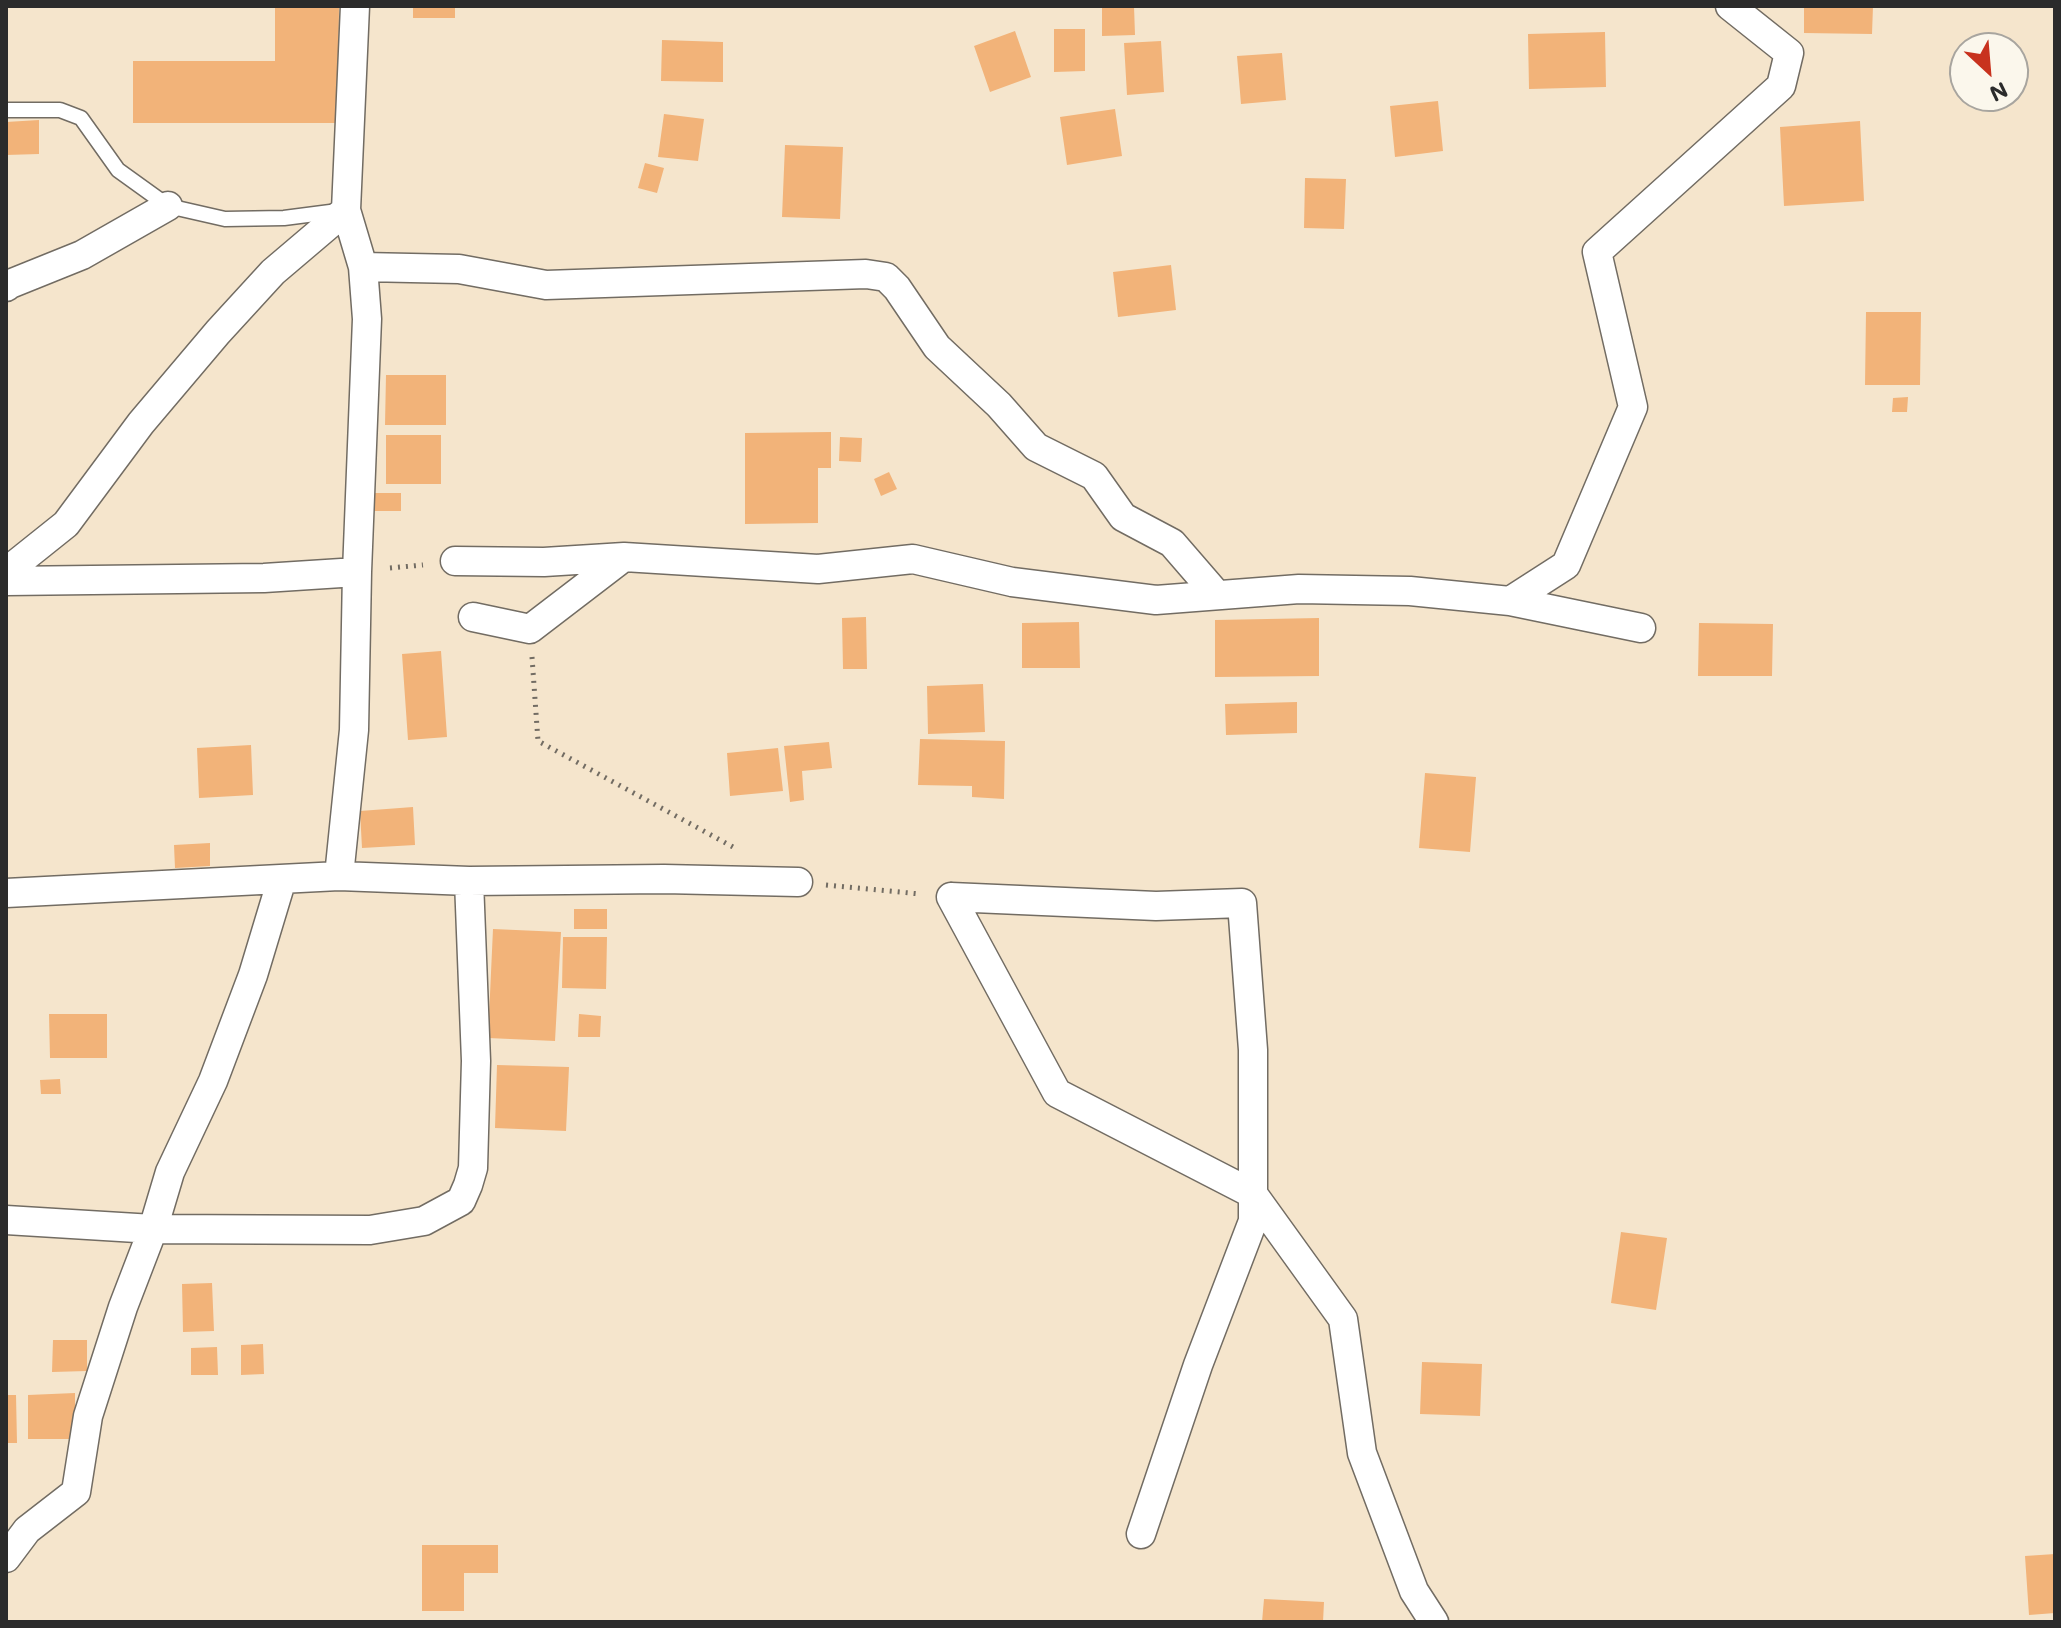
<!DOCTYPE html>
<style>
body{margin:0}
#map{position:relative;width:2061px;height:1628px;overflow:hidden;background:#f5e5cc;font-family:Mali,sans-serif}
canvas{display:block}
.frame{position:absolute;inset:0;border:8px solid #2b2b2b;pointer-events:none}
.north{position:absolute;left:1949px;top:32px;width:80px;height:80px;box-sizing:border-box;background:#fbf7ec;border:2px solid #a8a59f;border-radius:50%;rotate:154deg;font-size:22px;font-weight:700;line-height:32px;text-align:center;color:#2b2b2b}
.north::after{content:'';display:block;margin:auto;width:28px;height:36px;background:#c8321e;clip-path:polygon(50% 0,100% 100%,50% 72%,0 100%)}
</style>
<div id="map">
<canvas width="2061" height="1628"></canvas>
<div class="frame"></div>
<div class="north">N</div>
</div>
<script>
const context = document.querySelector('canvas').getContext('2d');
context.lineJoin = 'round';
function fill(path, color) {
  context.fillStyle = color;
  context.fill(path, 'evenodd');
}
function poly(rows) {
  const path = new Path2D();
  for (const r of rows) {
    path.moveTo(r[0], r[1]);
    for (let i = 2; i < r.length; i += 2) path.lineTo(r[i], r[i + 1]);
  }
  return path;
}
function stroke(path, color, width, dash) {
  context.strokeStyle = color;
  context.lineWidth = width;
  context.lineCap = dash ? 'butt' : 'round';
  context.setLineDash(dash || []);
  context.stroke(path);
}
const building = poly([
 [275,6,339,6,338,123,133,123,133,61,275,61],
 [413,6,455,6,455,18,413,18],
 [1102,6,1134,6,1135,35,1102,36],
 [1804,6,1873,6,1872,34,1804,33],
 [1054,29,1085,29,1085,71,1054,72],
 [1015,31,1031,77,990,92,974,46],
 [1605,32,1606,87,1529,89,1528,34],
 [662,40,723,42,723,82,661,81],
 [1161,41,1164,92,1127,95,1124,43],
 [1282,53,1286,100,1241,104,1237,56],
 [1438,101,1443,151,1395,157,1390,106],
 [1115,109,1122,156,1067,165,1060,117],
 [664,114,704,119,698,161,658,157],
 [39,120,39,154,6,155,6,122],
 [1860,121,1864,201,1784,206,1780,127],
 [785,145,843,147,840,219,782,217],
 [645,163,664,168,657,193,638,188],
 [1305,178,1346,179,1344,229,1304,228],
 [1171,265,1176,310,1118,317,1113,272],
 [1866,312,1921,312,1920,385,1865,385],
 [386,375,446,375,446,425,385,425],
 [1908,397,1907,412,1892,412,1893,398],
 [831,432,831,468,818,468,818,523,745,524,745,433],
 [386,435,441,435,441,484,386,484],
 [840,437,862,438,861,462,839,461],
 [889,472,897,489,881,496,874,479],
 [372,493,401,493,401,511,372,511],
 [866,617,867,669,843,669,842,618],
 [1319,618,1319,676,1215,677,1215,620],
 [1079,622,1080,668,1022,668,1022,623],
 [1699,623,1773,624,1772,676,1698,676],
 [441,651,447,737,408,740,402,654],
 [983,684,985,732,928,734,927,686],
 [1297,702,1297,733,1226,735,1225,704],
 [920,739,1005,741,1004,799,972,797,972,786,918,785],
 [829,742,832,768,802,771,804,800,790,802,784,746],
 [251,745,253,795,199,798,197,748],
 [778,748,783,791,730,796,727,753],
 [1425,773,1476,777,1470,852,1419,848],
 [413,807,415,845,362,848,360,811],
 [210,843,210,866,175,868,174,845],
 [574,909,607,909,607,929,574,929],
 [493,929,561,932,555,1041,488,1038],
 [563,937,607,937,606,989,562,988],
 [49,1014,107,1014,107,1058,50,1058],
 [579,1014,601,1016,600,1037,578,1037],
 [497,1065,569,1067,566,1131,495,1128],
 [60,1079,61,1094,41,1094,40,1080],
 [1621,1232,1667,1238,1656,1310,1611,1303],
 [212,1283,214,1331,183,1332,182,1284],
 [53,1340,87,1340,87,1371,52,1372],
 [263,1344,264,1374,241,1375,241,1345],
 [217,1347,218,1375,191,1375,191,1348],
 [1422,1362,1482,1364,1480,1416,1420,1414],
 [75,1393,75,1439,28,1439,28,1395],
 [6,1395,16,1395,17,1443,6,1443],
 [422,1545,498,1545,498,1573,464,1573,464,1611,422,1611],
 [2055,1554,2055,1613,2029,1615,2025,1556],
 [1264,1599,1324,1602,1323,1622,1262,1622]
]);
const path = poly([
 [390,568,423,565],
 [532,657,538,741,733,847],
 [826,885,920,894]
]);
const service = poly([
 [6,110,60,110,81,118,118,170,168,206,225,219,284,218,338,211]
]);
const minor = poly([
 [363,267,459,269,546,285,866,274,886,277,897,288,937,347,999,405,1036,447,1094,476,1123,517,1172,543,1217,595],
 [6,287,10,284,82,255,168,206],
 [455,561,544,562,624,557],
 [6,572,66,524,141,423,218,332,273,272,346,210],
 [6,581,264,578,357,572,367,319,363,267,346,210,355,6],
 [1510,601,1566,565,1633,407,1597,252,1781,86,1789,53,1730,6],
 [473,617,530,629,624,557,818,569,913,559,1012,582,1156,600,1299,589,1410,591,1510,601,1641,628],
 [339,876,354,730,357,572],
 [6,893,339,876,469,881,664,879,798,882],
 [951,897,1156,906,1242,903,1253,1050,1253,1221,1198,1365,1141,1534],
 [951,897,1057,1093,1253,1194,1343,1319,1362,1453,1414,1591,1434,1622],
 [6,1220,153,1229,370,1230,424,1221,461,1201,468,1185,473,1168,476,1061,469,881],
 [6,1558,27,1530,76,1492,88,1416,123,1307,153,1229,170,1172,213,1081,253,975,282,879]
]);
fill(building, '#f2b379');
stroke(service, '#726c63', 17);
stroke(minor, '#726c63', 31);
stroke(path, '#726c63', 5, [2, 6]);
stroke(service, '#fff', 14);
stroke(minor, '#fff', 28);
</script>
